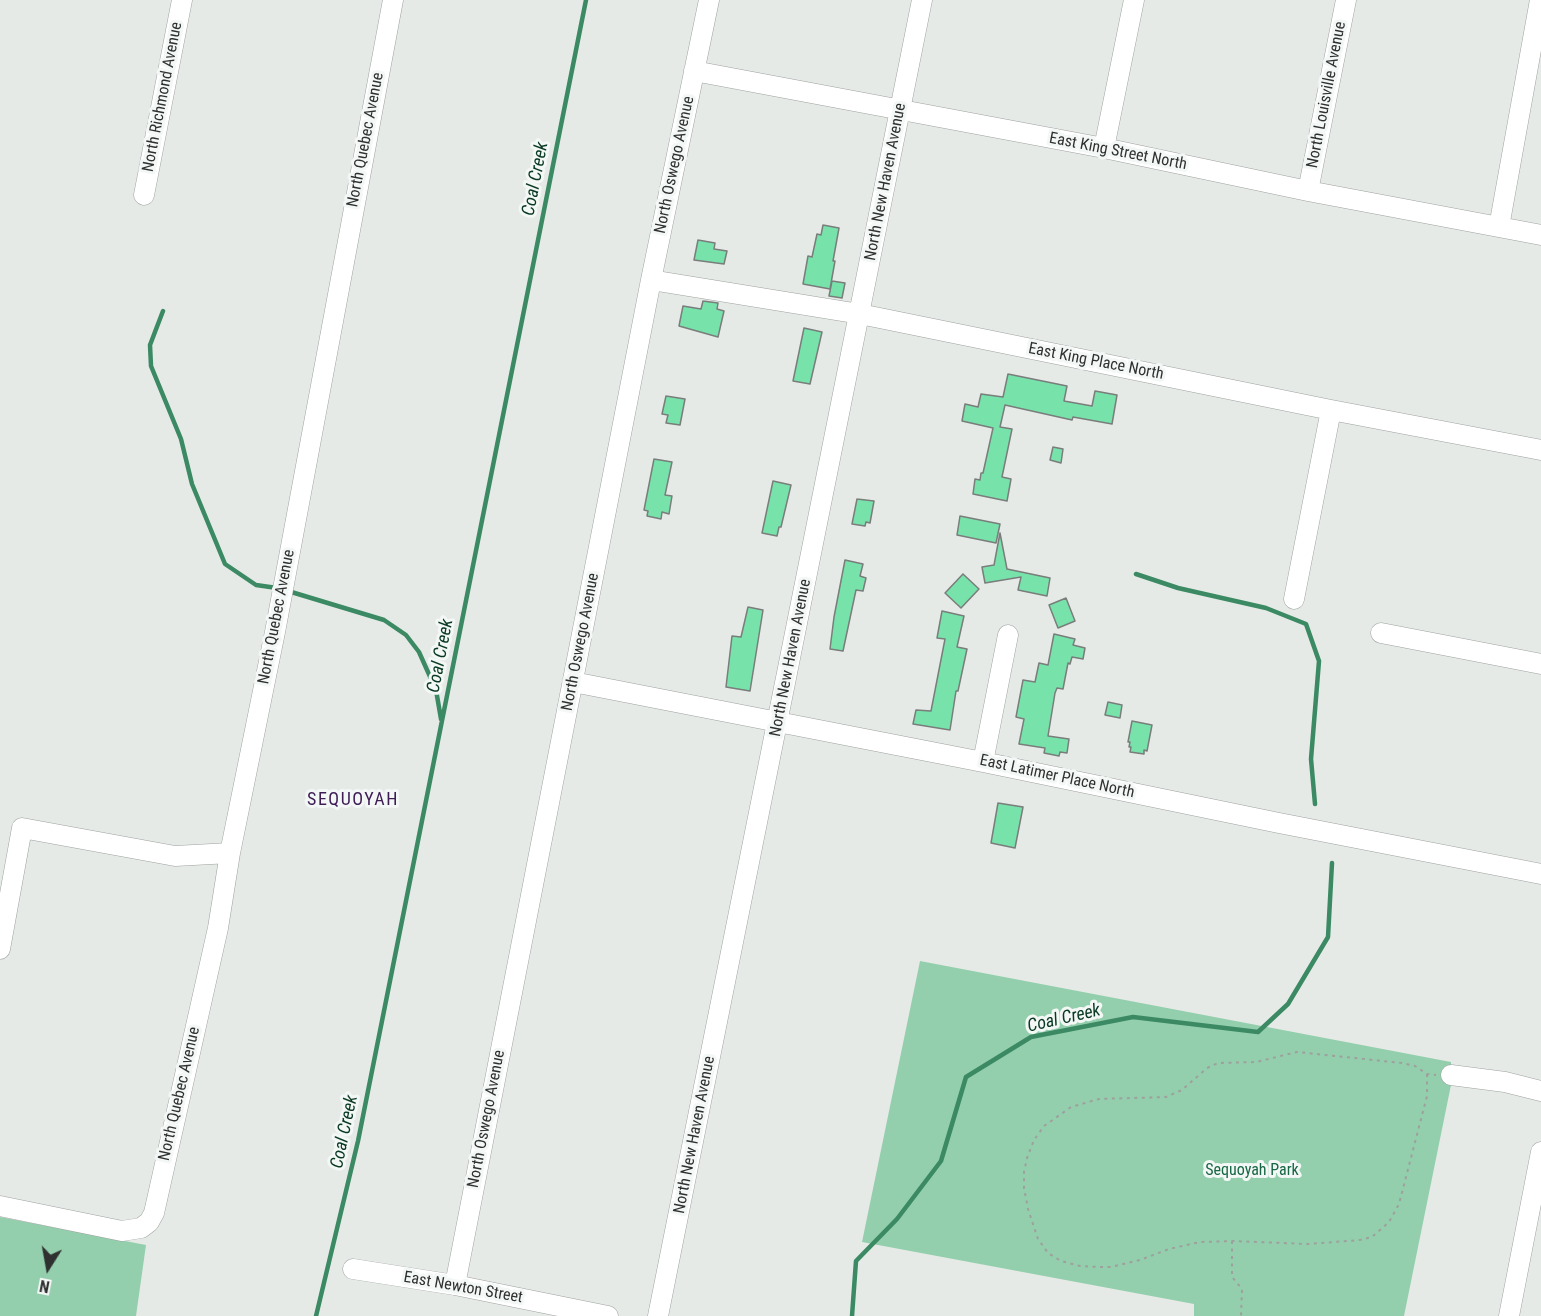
<!DOCTYPE html>
<style>
body{margin:0}
#map{position:relative;width:1541px;height:1316px;overflow:hidden;background:#e6eae7;font-family:"Roboto Condensed",sans-serif}
canvas{display:block}
.north{position:absolute;left:18px;top:1238px;width:60px;height:60px;-webkit-text-stroke:4px #f3f7f5;paint-order:stroke;rotate:191deg;font-size:16px;font-weight:700;line-height:24px;text-align:center;color:#2f3130}
.north::after{content:'';display:block;margin:auto;width:21px;height:27px;background:#2f3130;clip-path:polygon(50% 0,100% 100%,50% 72%,0 100%)}
</style>
<div id="map">
<canvas width="1541" height="1316"></canvas>
<div class="north">N</div>
</div>
<script>
const context = document.querySelector('canvas').getContext('2d');
context.lineJoin = 'round';
function fill(path, color) {
  context.fillStyle = color;
  context.fill(path, 'evenodd');
}
function poly(rows) {
  const path = new Path2D();
  for (const r of rows) {
    path.moveTo(r[0], r[1]);
    for (let i = 2; i < r.length; i += 2) path.lineTo(r[i], r[i + 1]);
  }
  return path;
}
function stroke(path, color, width, dash) {
  context.strokeStyle = color;
  context.lineWidth = width;
  context.lineCap = dash ? 'butt' : 'round';
  context.setLineDash(dash || []);
  context.stroke(path);
}
function write(font, color, halo, rows, align = 'center') {
  context.font = font + ' "Roboto Condensed",sans-serif';
  context.lineWidth = 6;
  context.setLineDash([]);
  context.textBaseline = 'middle';
  context.strokeStyle = halo;
  context.fillStyle = color;
  for (const [text, x, y, turn = 0] of rows) {
    context.save();
    context.translate(x, y);
    context.rotate((+turn || 0) * Math.PI / 180);
    context.textAlign = isNaN(turn) ? turn : align;
    if (halo) context.strokeText(text, 0, 0);
    context.fillText(text, 0, 0);
    context.restore();
  }
}
const green = poly([
 [920,961,1451,1062,1451,1085,1404,1316,1194,1316,1194,1304,862,1242],
 [0,1217,146,1245,136,1316,0,1316]
]);
const stream = poly([
 [163,311,150,345,151,366,181,439,192,484,225,564,256,585,277,588],
 [1136,574,1178,588,1266,608,1306,624,1319,661,1311,759,1315,804],
 [288,591,384,620,406,635,419,652,436,690,441,719],
 [316,1316,358,1141,586,0],
 [852,1316,856,1261,897,1219,941,1161,966,1077,1031,1037,1133,1017,1258,1032,1288,1004,1328,937,1332,863]
]);
const building = poly([
 [823,225,839,228,833,261,835,261,830,289,803,284,808,256,812,257,817,234,821,235,823,225],
 [698,240,715,243,714,249,727,251,724,264,694,260,698,240],
 [832,281,845,283,842,298,829,296,832,281],
 [703,301,718,303,717,309,724,311,718,337,679,326,683,306,701,309,703,301],
 [804,328,822,332,810,384,793,381,804,328],
 [1008,374,1067,386,1064,401,1092,406,1095,391,1117,395,1112,424,1073,417,1072,420,1005,405,1000,427,1012,429,1002,477,1011,479,1007,501,973,494,975,479,980,480,981,473,983,473,993,428,962,421,965,404,978,407,981,394,1003,397,1008,374],
 [666,396,685,399,680,425,666,423,668,415,662,414,666,396],
 [1053,447,1063,449,1061,463,1050,460,1053,447],
 [654,459,672,462,665,495,672,496,669,514,662,512,661,519,647,516,648,511,644,510,654,459],
 [773,481,791,485,781,527,779,527,777,536,762,533,773,481],
 [857,499,874,501,870,523,866,522,865,526,852,524,857,499],
 [960,516,1000,524,996,543,957,535,960,516],
 [1000,533,1007,569,1050,578,1047,596,1018,590,1021,577,985,583,982,567,994,565,1000,533],
 [845,560,863,564,860,576,866,578,863,591,856,590,843,651,830,649,834,617,845,560],
 [963,574,979,589,961,608,945,593,963,574],
 [1066,598,1075,621,1058,628,1049,605,1066,598],
 [748,607,763,610,750,691,726,687,732,636,741,637,748,607],
 [942,611,964,616,957,647,967,649,958,691,956,691,950,730,913,724,916,710,931,711,945,639,937,638,942,611],
 [1054,634,1075,639,1073,645,1085,648,1083,659,1072,657,1070,664,1068,663,1063,689,1057,688,1055,693,1048,736,1069,739,1067,753,1060,752,1059,756,1044,753,1045,748,1019,744,1024,719,1016,717,1023,680,1035,682,1039,663,1048,665,1054,634],
 [1108,702,1122,705,1120,718,1105,715,1108,702],
 [1132,721,1152,725,1147,751,1144,750,1144,754,1130,752,1131,747,1129,747,1130,742,1128,742,1132,721],
 [998,803,1023,807,1015,848,991,843,998,803]
]);
const path = poly([
 [1427,1074,1427,1096,1399,1204,1389,1222,1372,1237,1360,1240,1308,1244,1232,1241,1200,1242,1169,1249,1140,1260,1111,1267,1099,1267,1080,1266,1061,1261,1048,1253,1038,1239,1028,1209,1024,1188,1024,1172,1027,1158,1034,1140,1044,1126,1071,1107,1099,1099,1166,1097,1182,1090,1207,1068,1218,1063,1256,1062,1297,1052,1402,1063,1415,1066,1427,1074,1436,1075],
 [1232,1241,1232,1277,1242,1289,1241,1316]
]);
const minor = poly([
 [694,71,1104,148,1308,191,1541,235],
 [1104,148,1134,0],
 [1308,191,1346,0],
 [144,195,182,0],
 [1499,227,1540,0],
 [651,280,860,314,1331,410,1541,450],
 [1294,599,1331,410],
 [1381,633,1541,664],
 [573,682,983,762,1279,823,1541,874],
 [983,762,1008,635],
 [0,949,22,828,175,856,230,853],
 [1451,1075,1505,1082,1541,1091],
 [0,1206,122,1231,141,1228,149,1222,154,1213,218,928,230,853,275,632,393,0],
 [353,1269,455,1285,608,1316],
 [455,1285,651,280,709,0],
 [658,1316,922,0],
 [1509,1316,1541,1152]
]);
const streetNames = [
 ["North Louisville Avenue",1327,95,-79],
 ["North Richmond Avenue",163,97,-79],
 ["North Quebec Avenue",366,140,-79],
 ["East King Street North",1118,152,11],
 ["North Oswego Avenue",675,165,-78],
 ["North New Haven Avenue",886,182,-79],
 ["East King Place North",1096,362,11],
 ["North Quebec Avenue",277,617,-79],
 ["North Oswego Avenue",581,642,-79],
 ["North New Haven Avenue",791,658,-79],
 ["East Latimer Place North",1057,777,12],
 ["North Quebec Avenue",180,1094,-77],
 ["North Oswego Avenue",487,1119,-79],
 ["North New Haven Avenue",695,1135,-79],
 ["East Newton Street",463,1288,10]
];
const parkNames = [
 ["Sequoyah Park",1252,1171]
];
const waterNames = [
 ["Coal Creek",536,179,-79],
 ["Coal Creek",441,656,-79],
 ["Coal Creek",1064,1019,-13],
 ["Coal Creek",345,1132,-78]
];
const neighbourhoodNames = [
 ["SEQUOYAH",353,800]
];
fill(green, '#94cfad');
stroke(stream, '#3b8a64', 4.5);
fill(building, '#77e3ab');
stroke(building, '#797d7b', 1.5);
stroke(minor, '#9ea29f', 21);
stroke(path, '#9da09e', 2, [3, 4.5]);
stroke(minor, '#fff', 20);
write('16px', '#2f3130', '#f3f7f5', streetNames);
write('16px', '#176744', '#f3f7f5', parkNames);
write('italic 18px', '#093923', '#f3f7f5', waterNames);
context.letterSpacing = '1.5px';
write('18px', '#3e1d55', '#f3f7f5', neighbourhoodNames);
context.letterSpacing = '0px';
</script>
